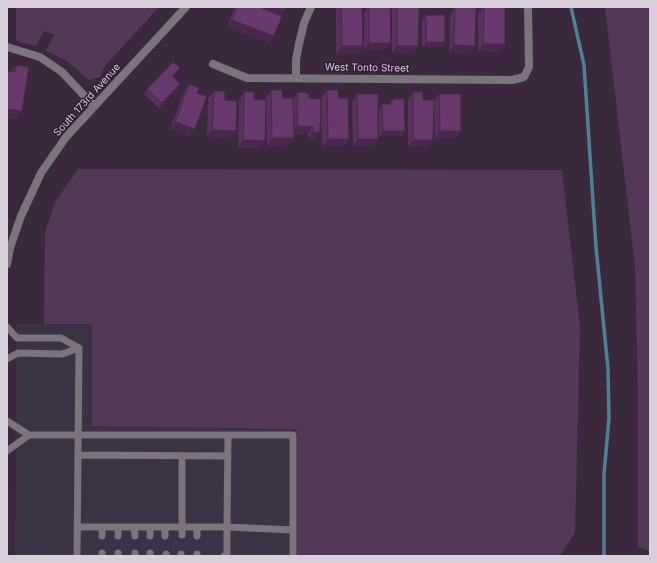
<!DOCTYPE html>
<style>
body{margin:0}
#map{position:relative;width:657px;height:563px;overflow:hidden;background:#3a283c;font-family:Inter,sans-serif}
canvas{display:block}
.frame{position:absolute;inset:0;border:8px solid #d9cedb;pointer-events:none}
</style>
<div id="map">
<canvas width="657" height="563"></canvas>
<div class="frame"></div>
</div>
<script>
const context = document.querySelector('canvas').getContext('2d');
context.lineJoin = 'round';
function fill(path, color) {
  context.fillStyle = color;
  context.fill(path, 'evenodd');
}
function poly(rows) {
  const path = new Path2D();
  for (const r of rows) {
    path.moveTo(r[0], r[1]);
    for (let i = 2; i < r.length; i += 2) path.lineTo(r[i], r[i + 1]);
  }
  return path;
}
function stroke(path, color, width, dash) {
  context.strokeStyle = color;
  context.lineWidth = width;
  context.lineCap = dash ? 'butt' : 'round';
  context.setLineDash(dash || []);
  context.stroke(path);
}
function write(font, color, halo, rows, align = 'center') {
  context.font = font + ' Inter,sans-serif';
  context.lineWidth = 3;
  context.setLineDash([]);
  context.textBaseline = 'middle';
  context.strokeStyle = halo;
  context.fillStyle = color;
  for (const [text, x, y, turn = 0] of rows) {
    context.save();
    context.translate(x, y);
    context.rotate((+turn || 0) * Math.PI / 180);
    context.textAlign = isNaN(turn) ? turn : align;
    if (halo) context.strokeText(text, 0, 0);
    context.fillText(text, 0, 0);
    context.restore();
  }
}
const commercial = poly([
 [16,324,92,324,92,426,297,429,297,556,15,556]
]);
const green = poly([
 [16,7,159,7,105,66,100,77,89,80,67,61,46,51,54,35,44,31,36,46,16,41],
 [605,7,650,7,650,551,638,547,638,397,635,267],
 [78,169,562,170,580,327,575,532,560,556,297,556,297,429,92,426,92,324,44,324,45,232,55,202]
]);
const stream = poly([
 [571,7,584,65,596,247,608,369,609,418,604,474,604,556]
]);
const service = poly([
 [7,327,17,338,61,338,79,348],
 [7,359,18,353,62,354,79,348],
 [7,421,29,435,293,435,293,556],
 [228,435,227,527,293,530],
 [7,451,29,435],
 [78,455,228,456],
 [78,527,227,527,227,554,224,556],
 [102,527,102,536],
 [118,527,118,536],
 [134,527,135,536],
 [150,527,150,536],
 [165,527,165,536],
 [197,527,197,536],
 [182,535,182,456],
 [102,553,102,556],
 [118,553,118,556],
 [135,553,135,556],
 [150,553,150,556],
 [166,554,166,556],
 [197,554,197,556],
 [77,556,79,348],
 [181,556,181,554]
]);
const minor = poly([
 [7,47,40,57,62,72,94,106],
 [213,64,247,78,512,80,524,77,529,67,528,7],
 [296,78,296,60,299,44,304,23,311,7]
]);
const tertiary = poly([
 [7,264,10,248,21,216,41,173,66,137,186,7]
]);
const wall = poly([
 [235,7,285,7,280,15,274,36,268,43,227,27],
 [337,7,362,7,363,46,358,53,336,54,336,9],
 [368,7,390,7,391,43,385,50,364,50,364,13],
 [394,7,419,7,418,46,413,53,392,53,392,9],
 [455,7,470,53,449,53,450,15],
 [483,7,505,7,500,52,478,51,478,13],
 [426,15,442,47,422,47,422,20],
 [16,65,22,111,17,119,7,117,7,71,11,71],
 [180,68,173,77,180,84,177,89,159,108,144,94,147,89],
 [189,84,197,93,195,129,190,136,170,129,184,92],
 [271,90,282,98,293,100,298,92,309,98,315,140,308,140,308,134,294,134,294,138,288,145,267,146,266,97],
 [327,90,338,98,349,139,344,146,322,147,321,98],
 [214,91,225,100,231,138,207,137,208,98],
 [244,92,254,99,260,148,238,148,239,100],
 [413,92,423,100,428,147,408,147,408,100],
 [357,94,378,139,373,146,353,146,352,102],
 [439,94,456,139,435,139,434,101],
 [392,99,405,131,401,136,379,136,379,109,382,104,388,104]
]);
const shadedWall = poly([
 [253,7,277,7,284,10,279,17],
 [232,20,274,36,268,43,227,27],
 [426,42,445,42,442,47,422,47],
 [369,43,391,43,385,50,364,50],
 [483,44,505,44,500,52,478,51],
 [454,45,475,46,470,53,449,53],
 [342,46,363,46,358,53,336,54],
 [397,46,418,46,413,53,392,53],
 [180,84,177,89,159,108,162,103],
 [7,109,22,111,17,119,7,117],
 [175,122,195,129,190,136,170,129],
 [297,126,313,127,308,134,292,133],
 [212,130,236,131,231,138,207,137],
 [383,131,405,131,401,136,379,136],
 [440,131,461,131,456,139,435,139],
 [313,132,320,132,315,140,308,140],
 [272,138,294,138,288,145,267,146],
 [328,139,349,139,344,146,322,147],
 [358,139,378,139,373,146,353,146],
 [243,140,265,141,260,148,238,148],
 [413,140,433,140,428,147,408,147]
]);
const building = poly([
 [237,7,259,7,282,16,274,36,232,20,237,7],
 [277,7,285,7,284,10,277,7],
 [341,7,362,7,363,46,342,46,341,7],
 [369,7,390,7,391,43,369,43,369,7],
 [397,7,419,7,418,46,397,46,397,7],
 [455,7,476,8,475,46,454,45,455,7],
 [484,7,505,7,505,44,483,44,484,7],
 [426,15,445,15,445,42,426,42,426,15],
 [173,62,180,68,172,76,180,84,162,103,147,89,173,62],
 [16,65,29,67,22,111,7,109,7,71,15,72,16,65],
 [189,84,199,88,197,93,207,96,195,129,175,122,189,84],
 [271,90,282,90,282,98,293,98,294,138,272,138,271,90],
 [327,90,338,90,338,98,348,98,349,139,328,139,327,90],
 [214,91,225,91,225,100,237,101,236,131,212,130,214,91],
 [244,92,254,92,254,99,266,100,265,141,243,140,244,92],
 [298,92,309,93,309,98,321,99,320,132,313,132,313,127,297,126,298,92],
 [413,92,423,92,423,100,434,100,433,140,413,140,413,92],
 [357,94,378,94,378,139,358,139,357,94],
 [439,94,461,94,461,131,440,131,439,94],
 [392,99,404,99,405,131,383,131,382,104,392,104,392,99]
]);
const streetNames = [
 ["West Tonto Street",367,68,1],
 ["South 173rd Avenue",87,100,-48]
];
fill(commercial, '#3b3344');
fill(green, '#543858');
stroke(stream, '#4d8194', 3.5);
stroke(service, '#7c737e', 7);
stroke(minor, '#7c737e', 8);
stroke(tertiary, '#7c737e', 8);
fill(wall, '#59315d');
fill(shadedWall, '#48284c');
fill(building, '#67396c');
stroke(building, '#48284c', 1);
write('10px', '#d9cedb', '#301e32', streetNames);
</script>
